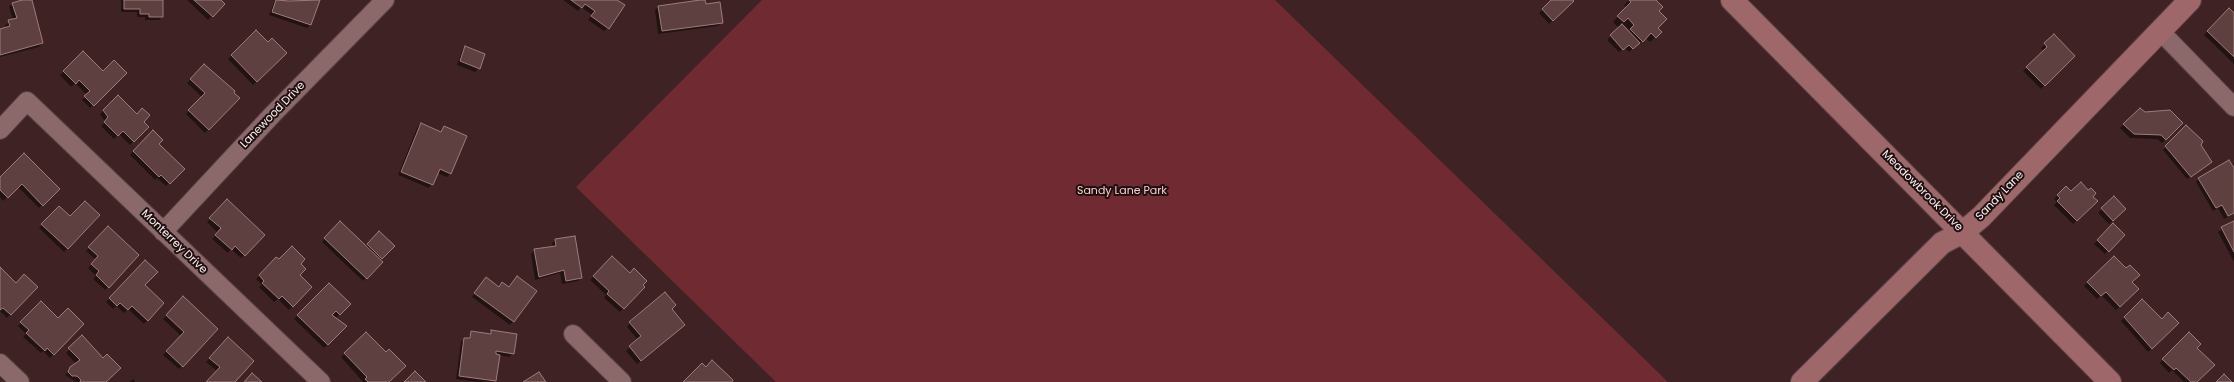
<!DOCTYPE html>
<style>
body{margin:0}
canvas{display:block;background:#3f2324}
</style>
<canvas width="2234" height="382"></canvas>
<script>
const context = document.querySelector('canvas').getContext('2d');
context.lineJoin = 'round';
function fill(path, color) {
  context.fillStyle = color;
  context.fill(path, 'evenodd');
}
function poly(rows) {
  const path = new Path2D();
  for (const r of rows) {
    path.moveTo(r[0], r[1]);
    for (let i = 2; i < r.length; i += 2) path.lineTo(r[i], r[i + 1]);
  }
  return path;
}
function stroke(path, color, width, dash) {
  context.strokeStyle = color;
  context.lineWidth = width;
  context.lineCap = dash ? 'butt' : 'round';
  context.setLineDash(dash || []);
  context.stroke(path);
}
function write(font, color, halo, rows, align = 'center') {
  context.font = font + ' Poppins,sans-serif';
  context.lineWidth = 4;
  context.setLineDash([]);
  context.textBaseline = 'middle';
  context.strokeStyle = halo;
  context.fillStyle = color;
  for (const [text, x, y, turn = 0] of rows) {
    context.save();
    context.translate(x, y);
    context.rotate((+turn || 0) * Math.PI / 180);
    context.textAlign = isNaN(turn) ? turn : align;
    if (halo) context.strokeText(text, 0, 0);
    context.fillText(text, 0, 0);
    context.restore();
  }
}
const green = poly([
 [762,0,1275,0,1668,382,776,382,576,187]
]);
const shadow = poly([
 [26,0,31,0,42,43,39,47,0,57,0,30,6,28,5,25,13,20,9,7,13,3],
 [121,0,162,0,162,16,159,20,145,20,145,17,137,17,137,12,121,12],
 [187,0,219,0,223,4,208,20],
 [275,0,287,1,319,0,310,25,307,28,269,15],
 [563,0,615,0,608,28,604,31,588,20,592,15,581,7,578,11],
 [1553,0,1573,1,1549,24,1539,13],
 [1629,0,1654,0,1658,11,1657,28,1661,32,1650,42,1645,38,1629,52,1625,48,1619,52,1607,40,1623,24,1622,23,1618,27,1613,22,1626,8,1624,5],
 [1624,25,1630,31,1628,32,1622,26],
 [705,5,722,22,718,26,658,34,655,10,659,7],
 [2229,9,2234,14,2234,64,2204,35],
 [256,32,268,43,285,53,253,85,228,59],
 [2054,35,2074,56,2041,89,2023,71,2044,51,2041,48],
 [465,47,479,68,475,72,457,65,462,51],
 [83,52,103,73,126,73,90,108,82,100,87,95,75,83,71,87,60,75],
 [204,66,238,98,205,133,186,114,202,97,187,83],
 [118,97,147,127,130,145,119,134,114,139,101,126,105,122,100,114],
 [2140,109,2145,113,2182,123,2162,143,2157,139,2130,138,2120,128],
 [421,124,440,132,444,128,466,137,450,174,447,177,437,173,429,188,398,175,417,128],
 [2186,126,2200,145,2208,164,2187,179,2163,150],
 [153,132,157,144,183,169,166,186,157,178,155,180,130,155],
 [2234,170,2234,213,2224,219,2218,208,2213,211,2196,182,2199,178],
 [0,179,59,189,39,208,18,187,3,201,0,197],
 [2066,187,2071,192,2091,197,2096,201,2073,224,2054,205,2057,202,2054,199],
 [2114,198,2125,209,2109,224,2098,213],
 [227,200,264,235,241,258,231,249,228,253,212,239,218,233,207,222],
 [59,207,70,218,99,215,64,252,39,228],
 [340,222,366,247,379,233,393,246,363,281,322,242],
 [2234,222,2234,262,2218,232],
 [2113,224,2124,235,2105,254,2094,244],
 [108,228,138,255,105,290,93,279,96,276,88,268,96,260,86,251],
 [556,240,581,278,578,281,562,284,560,273,535,280,531,254,535,250,553,247,552,243],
 [2114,257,2138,289,2116,310,2101,295,2097,299,2084,286],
 [276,258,299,264,299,275,311,287,289,310,278,299,274,302,259,287,262,285,256,279],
 [612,258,643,287,620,312,604,298,606,295,590,280],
 [145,261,144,285,163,303,144,324,128,309,124,313,116,306,113,309,106,302],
 [0,268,16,284,37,287,7,318,0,311],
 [517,277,536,291,510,325,472,297,483,282,498,287,502,283,508,288],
 [329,284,349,304,335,319,345,326,324,348,294,319],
 [183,298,216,329,179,369,163,355,181,336,163,319],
 [2142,301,2162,320,2178,323,2148,352,2121,321],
 [41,303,58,319,83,324,50,358,43,351,41,353,23,337,26,334,18,326],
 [671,309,680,328,637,364,626,351,638,340,627,327,630,323],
 [492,331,513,353,509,357,499,355,495,381,477,382,456,379,461,342,465,339,468,339,472,332,488,334],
 [366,333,388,382,363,382,341,357],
 [2189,333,2196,348,2196,382,2184,382,2172,370,2169,373,2160,363],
 [82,337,105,382,76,382,65,375,76,364,66,353],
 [228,339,233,382,207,382,217,371,206,362],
 [133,379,136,382,129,382]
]);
const building = poly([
 [22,0,32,0,43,43,0,55,0,29,10,26,8,20,17,18,12,3,22,0],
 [124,0,163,0,163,17,149,17,149,14,140,14,140,9,124,9,124,0],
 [194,0,221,0,225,4,213,17,194,0],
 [276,0,289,1,320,0,311,25,272,12,276,0],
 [571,0,617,0,625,5,609,29,591,16,595,11,585,4,582,8,571,0],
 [700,0,705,0,706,4,720,2,723,23,662,31,658,6,700,0],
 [1551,0,1573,0,1574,1,1553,21,1542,9,1551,0],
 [1629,0,1656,0,1663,7,1659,11,1667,19,1658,28,1662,32,1656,38,1651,33,1643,42,1630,29,1634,25,1628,18,1624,22,1617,16,1631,2,1629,0],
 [2229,8,2234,13,2234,57,2207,31,2229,8],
 [1622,24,1640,43,1633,49,1629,45,1623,50,1610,35,1622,24],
 [256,30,268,42,272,38,287,53,257,82,231,55,256,30],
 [2054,34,2075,56,2045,86,2026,67,2047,47,2044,43,2054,34],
 [465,46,485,54,480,69,460,61,465,46],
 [83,51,103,71,114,60,127,73,94,106,84,96,90,91,79,80,76,84,63,71,83,51],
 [204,64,235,91,234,93,240,98,209,130,188,110,205,93,190,79,204,64],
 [118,95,137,114,142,108,150,115,144,122,149,127,134,142,123,131,118,136,104,122,108,117,103,110,118,95],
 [2140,108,2145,112,2170,110,2183,123,2166,140,2161,135,2134,134,2123,124,2140,108],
 [421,123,441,132,444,126,467,136,451,174,440,169,433,185,401,172,421,123],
 [2186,125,2203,141,2201,145,2212,162,2191,177,2165,146,2186,125],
 [153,130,163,140,159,144,185,169,170,184,161,175,159,177,133,151,153,130],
 [24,153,60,189,43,206,22,184,8,198,0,190,0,177,24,153],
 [2229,160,2234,168,2234,213,2228,216,2222,205,2216,208,2198,178,2229,160],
 [2081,182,2088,190,2091,188,2096,193,2093,197,2098,201,2077,221,2057,201,2060,198,2057,195,2066,186,2071,191,2081,182],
 [2114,196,2126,209,2113,221,2101,208,2114,196],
 [227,199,265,235,245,256,235,246,232,250,215,235,221,228,209,218,227,199],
 [85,201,100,215,68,249,41,224,59,206,70,216,85,201],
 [340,221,383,262,367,279,324,238,340,221],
 [2234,221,2234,252,2221,227,2234,221],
 [2113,223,2125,235,2109,252,2097,240,2113,223],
 [108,226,139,255,109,288,96,275,99,271,91,264,98,256,88,247,108,226],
 [379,231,395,246,382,259,367,244,379,231],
 [575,236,582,278,566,281,564,270,539,277,534,249,556,246,555,239,575,236],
 [292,246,305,259,301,264,306,269,300,275,312,287,293,307,282,296,279,299,262,283,264,281,259,275,276,257,279,259,292,246],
 [612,256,630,273,634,268,647,281,643,285,645,287,624,309,607,294,609,291,593,276,612,256],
 [2114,256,2126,268,2130,265,2140,275,2132,282,2139,289,2120,307,2106,292,2101,296,2087,282,2114,256],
 [145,260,158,272,145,285,164,303,148,321,132,306,128,310,120,303,117,306,109,298,145,260],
 [0,267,16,283,24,274,38,287,11,315,3,308,0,310,0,267],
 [517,276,537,291,514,322,474,293,486,277,499,287,502,282,509,287,517,276],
 [329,283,351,304,340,315,336,311,332,315,347,326,328,345,297,315,329,283],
 [665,292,676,305,672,309,685,325,641,361,629,346,641,336,629,322,665,292],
 [183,296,218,329,183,367,166,351,184,332,166,315,183,296],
 [2142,299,2162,319,2168,312,2179,323,2152,349,2124,317,2142,299],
 [41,301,58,318,68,308,84,324,54,355,47,348,45,351,26,333,29,330,20,322,41,301],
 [491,330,517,334,514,354,496,351,496,354,500,355,496,381,459,376,464,338,470,338,471,331,491,334,491,330],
 [366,332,386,352,389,349,406,366,389,382,368,382,365,379,367,377,344,353,366,332],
 [2189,332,2201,344,2197,348,2215,365,2197,382,2191,382,2176,368,2174,370,2162,359,2189,332],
 [82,335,103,358,107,354,121,368,106,382,80,382,81,380,77,376,72,376,68,372,70,367,80,360,68,348,82,335],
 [228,337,254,361,235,382,206,382,220,367,209,358,228,337],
 [712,360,733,380,732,382,683,382,702,363,706,367,712,360],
 [415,371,426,382,404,382,415,371],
 [539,372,546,382,523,382,539,372],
 [252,373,262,382,244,382,252,373],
 [2224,374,2232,382,2216,382,2224,374]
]);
const street = poly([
 [2160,31,2234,107],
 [0,130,27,101,321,382],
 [163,232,273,114,385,0],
 [573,334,622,382],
 [0,363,20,382]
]);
const secondary = poly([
 [1732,0,2110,382],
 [1802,382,1942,243,1963,232,1981,217,2190,0]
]);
const streetNames = [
 ["Lanewood Drive",273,115,-46],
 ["Meadowbrook Drive",1922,191,45],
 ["Sandy Lane",2000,196,-46],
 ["Monterrey Drive",174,242,44]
];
const parkNames = [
 ["Sandy Lane Park",1122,191]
];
fill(green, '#6f2b31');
fill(shadow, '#0007');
fill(building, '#5f4040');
stroke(building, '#9e7b7b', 1);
stroke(street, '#584244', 20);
stroke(secondary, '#584244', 24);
stroke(street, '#8b696a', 18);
stroke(secondary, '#9e6769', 22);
write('11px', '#fdf1f1', '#1d1011', streetNames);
write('11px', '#fccbcb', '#1d1011', parkNames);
</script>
